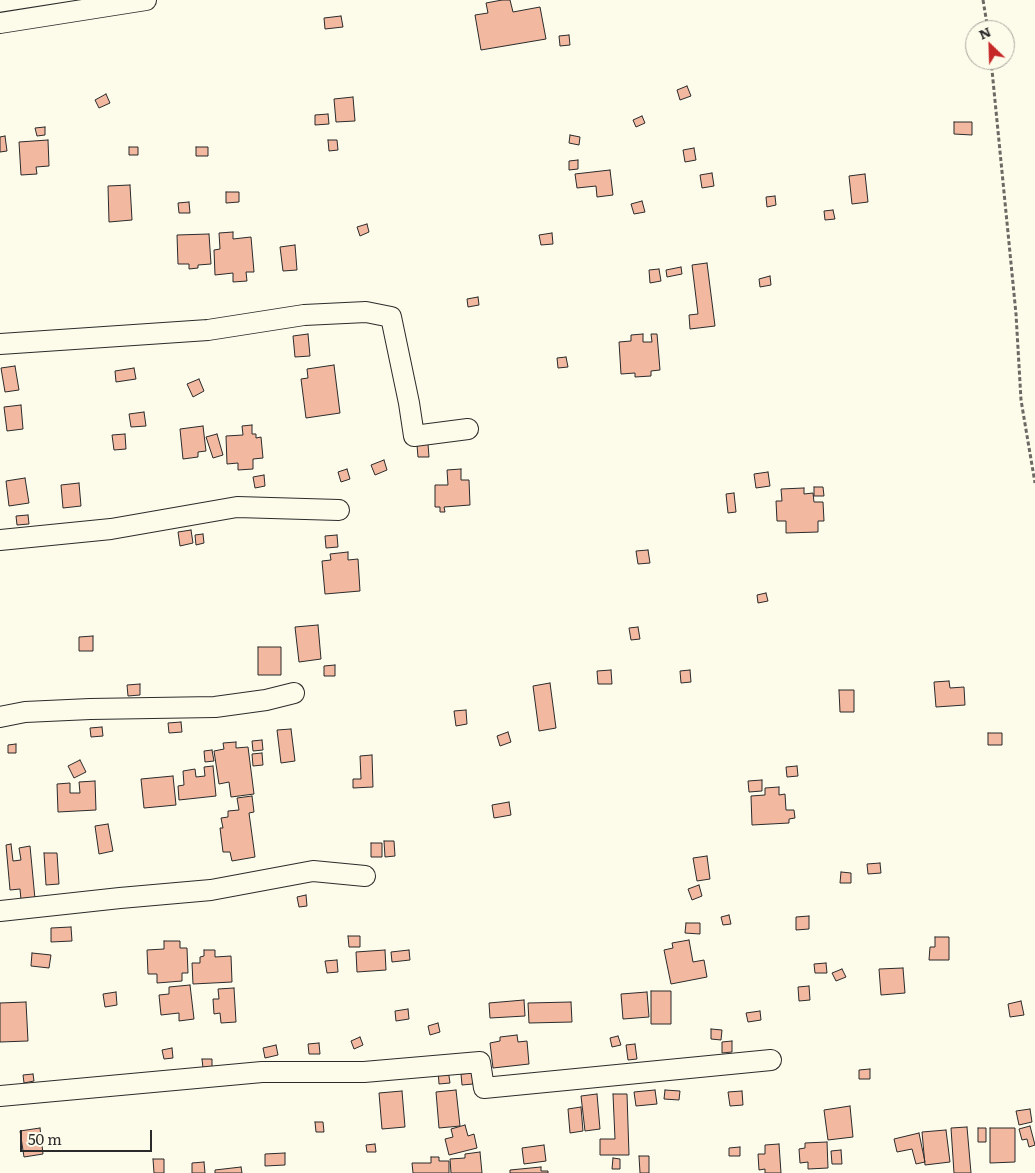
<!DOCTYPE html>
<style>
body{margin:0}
#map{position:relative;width:1035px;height:1173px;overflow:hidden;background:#fdfbea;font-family:Literata,serif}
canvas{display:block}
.north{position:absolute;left:965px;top:20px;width:50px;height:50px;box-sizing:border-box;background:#fdfbea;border:1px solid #a9a89e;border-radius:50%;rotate:336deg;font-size:14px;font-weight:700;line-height:20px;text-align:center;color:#2b2b2b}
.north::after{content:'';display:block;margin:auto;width:18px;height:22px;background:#c62828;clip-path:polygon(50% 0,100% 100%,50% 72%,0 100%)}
.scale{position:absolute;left:20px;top:1130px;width:132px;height:22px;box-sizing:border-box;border:2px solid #2b2b2b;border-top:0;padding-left:6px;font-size:15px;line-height:18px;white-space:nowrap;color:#2b2b2b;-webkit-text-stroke:4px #fdfbea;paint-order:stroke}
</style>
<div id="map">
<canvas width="1035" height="1173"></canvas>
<div class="north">N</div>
<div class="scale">50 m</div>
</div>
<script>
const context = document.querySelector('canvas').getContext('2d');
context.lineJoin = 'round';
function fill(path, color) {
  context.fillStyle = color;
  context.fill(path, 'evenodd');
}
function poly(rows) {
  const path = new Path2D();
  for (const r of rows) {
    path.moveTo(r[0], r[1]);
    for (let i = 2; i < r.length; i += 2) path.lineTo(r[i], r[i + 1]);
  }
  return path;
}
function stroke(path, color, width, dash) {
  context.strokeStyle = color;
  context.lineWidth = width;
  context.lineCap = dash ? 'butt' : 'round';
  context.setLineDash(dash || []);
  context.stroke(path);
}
const building = poly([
 [502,0,510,0,513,12,540,7,546,39,481,50,475,15,488,13,486,3,502,0],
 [341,16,343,27,325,29,324,18,341,16],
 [569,35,570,45,560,46,559,36,569,35],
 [687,86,691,96,680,100,677,90,687,86],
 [106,94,110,103,99,108,95,100,106,94],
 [353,97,355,121,336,122,334,99,353,97],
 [328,114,329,124,315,125,315,115,328,114],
 [642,116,645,123,636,127,633,120,642,116],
 [954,122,972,122,972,135,954,134,954,122],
 [45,127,45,135,37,136,35,128,45,127],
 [570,135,580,137,579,145,569,143,570,135],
 [5,136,7,151,0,152,0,137,5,136],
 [48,140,49,166,36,167,37,174,21,175,19,142,48,140],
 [328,140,337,140,338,150,329,151,328,140],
 [129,147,138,147,138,155,129,155,129,147],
 [196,147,208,147,208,156,196,156,196,147],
 [694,148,696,160,685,162,683,150,694,148],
 [578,160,578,169,569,170,569,161,578,160],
 [610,170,613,195,597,197,596,186,577,188,575,174,610,170],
 [712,173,714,186,702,188,700,175,712,173],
 [865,174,868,202,852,204,849,176,865,174],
 [130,185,132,220,109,222,108,186,130,185],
 [226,192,239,192,239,202,226,203,226,192],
 [775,196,776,205,767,207,766,197,775,196],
 [642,201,645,212,634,214,631,204,642,201],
 [189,202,190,213,179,213,178,203,189,202],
 [833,210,835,219,825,220,824,211,833,210],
 [367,224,369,232,360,236,357,227,367,224],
 [233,232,233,239,251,237,254,272,246,272,247,281,233,282,233,273,215,275,214,250,220,249,219,233,233,232],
 [552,233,553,244,541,245,539,235,552,233],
 [209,234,211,264,198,265,198,268,189,269,189,264,178,264,177,235,209,234],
 [295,245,297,270,283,271,280,247,295,245],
 [707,263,715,326,690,329,689,315,698,314,692,265,707,263],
 [681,267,682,274,667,277,666,270,681,267],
 [659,269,661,281,650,283,649,270,659,269],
 [770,276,771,285,760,287,759,279,770,276],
 [478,297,479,305,468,307,467,299,478,297],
 [308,334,310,356,295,357,293,336,308,334],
 [643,334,643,342,652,342,651,334,657,334,660,370,651,371,651,376,635,377,635,373,621,374,619,342,631,341,631,335,643,334],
 [566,357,568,367,558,368,557,358,566,357],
 [334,365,340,413,306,418,301,379,308,378,307,369,334,365],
 [15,366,19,390,5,392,1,368,15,366],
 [134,368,136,379,116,382,115,371,134,368],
 [199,379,204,391,193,397,187,384,199,379],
 [21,405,23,429,7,431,4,407,21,405],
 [144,412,146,426,131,427,129,414,144,412],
 [252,425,252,434,256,434,256,438,261,437,263,458,253,459,253,469,238,470,238,463,227,464,226,436,243,435,242,426,252,425],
 [203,426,206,451,198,452,198,457,183,459,180,429,203,426],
 [125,434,126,449,114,450,112,435,125,434],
 [217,434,223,455,213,458,206,437,217,434],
 [428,444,429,457,418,457,417,445,428,444],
 [384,460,387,470,375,475,371,465,384,460],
 [347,469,350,479,341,482,338,472,347,469],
 [461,469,461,480,469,480,470,505,444,507,445,512,440,512,440,507,435,507,435,485,448,485,447,470,461,469],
 [768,472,770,486,756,488,754,474,768,472],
 [264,475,265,486,255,488,253,477,264,475],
 [25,478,29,503,9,506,6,481,25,478],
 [79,483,81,506,63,508,61,485,79,483],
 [814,487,823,487,824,496,814,496,814,487],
 [804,488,804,494,813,493,814,502,823,502,824,521,818,521,818,532,786,533,786,521,777,521,776,501,782,501,781,489,804,488],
 [734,493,736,512,728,513,726,494,734,493],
 [28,515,29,524,17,525,16,516,28,515],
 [191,530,193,543,180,546,178,532,191,530],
 [203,534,204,543,196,545,195,535,203,534],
 [337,535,338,547,326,548,325,536,337,535],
 [648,550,650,563,638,564,636,551,648,550],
 [348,552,348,560,358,559,360,591,325,594,322,561,331,560,330,554,348,552],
 [766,593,768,601,758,603,757,595,766,593],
 [318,625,321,659,299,662,295,627,318,625],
 [638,627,640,639,631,640,629,628,638,627],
 [93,636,93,651,79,651,79,637,93,636],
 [258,647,281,647,281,675,258,675,258,647],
 [335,665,335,676,324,676,324,666,335,665],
 [611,670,612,684,598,684,597,671,611,670],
 [690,670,691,682,681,683,680,671,690,670],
 [949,681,950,688,964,687,965,705,936,707,934,682,949,681],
 [550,683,556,728,539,731,533,686,550,683],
 [140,684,140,695,128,696,127,685,140,684],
 [839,690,854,690,854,712,840,712,839,690],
 [466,710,467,724,456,726,454,711,466,710],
 [181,722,182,732,169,733,168,723,181,722],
 [102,727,103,736,91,737,90,728,102,727],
 [291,729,295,761,281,763,277,730,291,729],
 [508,732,511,742,500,746,497,736,508,732],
 [988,733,1002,733,1002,745,988,745,988,733],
 [262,740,263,750,253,751,252,741,262,740],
 [236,742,236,748,248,747,254,794,231,797,229,782,219,784,214,751,224,749,223,743,236,742],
 [16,744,16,753,8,753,8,745,16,744],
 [212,750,214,761,205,762,204,751,212,750],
 [262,753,263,765,253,766,252,754,262,753],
 [372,755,373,787,353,788,353,779,361,779,360,756,372,755],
 [80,760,86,772,74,778,68,766,80,760],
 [213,766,216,796,179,800,178,786,184,785,183,771,195,769,196,777,205,776,204,767,213,766],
 [797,766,798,776,787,777,786,767,797,766],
 [173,776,176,805,144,808,141,779,173,776],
 [762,780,762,791,749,792,748,781,762,780],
 [95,781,96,810,58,812,57,784,70,783,70,793,80,793,79,782,95,781],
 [779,787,779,795,785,794,786,810,794,810,795,818,789,819,789,823,752,825,751,796,765,795,765,788,779,787],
 [252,796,254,812,249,813,255,857,232,861,230,852,223,852,220,828,223,828,221,818,228,817,228,811,239,810,237,798,252,796],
 [509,802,511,815,494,818,492,805,509,802],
 [108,824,113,851,99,854,95,826,108,824],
 [384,841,394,841,395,856,385,857,384,841],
 [371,843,382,843,382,857,371,857,371,843],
 [11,844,13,861,21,860,19,848,30,846,35,899,21,900,20,889,10,890,6,845,11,844],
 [44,853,57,853,59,884,46,885,44,853],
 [707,856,710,879,697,881,693,858,707,856],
 [880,863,881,873,868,874,867,864,880,863],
 [841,872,851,873,851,883,840,883,841,872],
 [699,885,702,896,692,900,688,889,699,885],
 [306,895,307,906,299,907,297,897,306,895],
 [729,915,731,924,723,925,721,917,729,915],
 [809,916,809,929,796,930,796,917,809,916],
 [686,923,700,923,700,934,685,933,686,923],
 [71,927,72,941,51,942,51,928,71,927],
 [348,936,360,936,360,947,349,947,348,936],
 [935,937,949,937,949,960,929,960,930,947,935,947,935,937],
 [689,940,693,962,704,960,707,977,671,984,664,950,673,948,672,943,689,940],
 [164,941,180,941,180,948,187,948,188,973,182,973,182,981,157,983,157,974,148,974,147,950,164,949,164,941],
 [204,950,215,950,215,957,231,956,232,982,193,984,192,963,200,963,200,957,204,956,204,950],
 [385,950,386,970,357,972,356,952,385,950],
 [409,950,410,960,392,962,391,952,409,950],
 [32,953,51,955,49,968,31,966,32,953],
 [337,960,338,972,327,973,325,961,337,960],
 [826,963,827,973,815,973,814,964,826,963],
 [903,968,905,993,881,995,879,969,903,968],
 [842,969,846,977,836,981,832,973,842,969],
 [190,985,194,1019,179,1021,179,1013,161,1015,159,995,169,994,169,987,190,985],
 [809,986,810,1000,799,1001,798,987,809,986],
 [234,988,236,1022,221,1023,220,1013,214,1014,213,999,219,999,218,989,234,988],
 [651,991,671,991,671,1024,651,1024,651,991],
 [116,992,117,1005,105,1007,103,994,116,992],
 [647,992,649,1017,623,1019,621,994,647,992],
 [524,1000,525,1016,490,1018,489,1003,524,1000],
 [1021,1001,1024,1015,1010,1017,1008,1004,1021,1001],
 [26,1002,28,1041,0,1042,0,1003,26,1002],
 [571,1002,572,1022,529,1023,528,1003,571,1002],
 [408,1009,409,1019,396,1021,395,1011,408,1009],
 [760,1011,761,1020,748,1022,746,1013,760,1011],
 [438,1023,440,1032,430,1035,428,1026,438,1023],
 [711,1029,722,1030,721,1040,711,1039,711,1029],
 [517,1035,518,1042,527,1041,529,1064,493,1068,490,1043,500,1041,500,1037,517,1035],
 [618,1036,621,1045,612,1047,610,1038,618,1036],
 [360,1037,363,1045,354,1049,351,1041,360,1037],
 [732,1041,732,1052,722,1053,722,1042,732,1041],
 [319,1043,320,1054,309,1054,308,1044,319,1043],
 [635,1044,637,1059,628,1060,626,1045,635,1044],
 [276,1045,278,1055,265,1058,263,1048,276,1045],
 [172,1048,173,1058,164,1059,162,1050,172,1048],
 [202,1059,212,1059,212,1068,203,1068,202,1059],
 [448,1069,450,1083,439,1084,438,1070,448,1069],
 [870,1069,870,1079,859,1079,859,1070,870,1069],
 [472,1073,473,1084,462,1085,461,1074,472,1073],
 [33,1074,34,1081,24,1083,23,1075,33,1074],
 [456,1090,460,1126,439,1128,436,1092,456,1090],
 [655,1090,657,1104,636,1106,634,1092,655,1090],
 [665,1090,680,1091,679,1100,664,1099,665,1090],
 [402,1091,405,1127,382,1129,379,1093,402,1091],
 [742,1091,743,1105,730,1106,728,1092,742,1091],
 [597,1094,600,1129,585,1131,581,1096,597,1094],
 [613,1094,627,1094,629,1155,600,1155,600,1139,615,1139,613,1094],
 [850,1106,853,1137,828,1140,824,1110,850,1106],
 [581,1107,583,1131,570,1133,568,1109,581,1107],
 [1030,1109,1032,1122,1019,1125,1016,1111,1030,1109],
 [315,1122,323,1122,324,1132,316,1132,315,1122],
 [465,1125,468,1136,474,1134,477,1148,449,1155,445,1139,453,1137,451,1129,465,1125],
 [1030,1126,1035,1145,1029,1147,1027,1139,1022,1140,1019,1129,1030,1126],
 [967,1127,971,1173,954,1173,951,1128,967,1127],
 [40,1128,43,1154,24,1157,20,1131,40,1128],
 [978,1128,986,1128,986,1142,978,1142,978,1128],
 [990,1128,1015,1128,1015,1162,990,1163,990,1128],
 [946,1130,950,1162,925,1165,922,1132,946,1130],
 [919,1133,925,1162,916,1164,912,1149,897,1152,894,1139,919,1133],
 [827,1142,828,1168,808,1169,808,1162,800,1163,799,1149,805,1148,805,1143,827,1142],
 [375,1144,376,1152,367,1152,366,1145,375,1144],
 [779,1144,781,1173,765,1173,765,1169,759,1170,758,1154,765,1154,765,1145,779,1144],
 [544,1145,546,1161,524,1164,522,1148,544,1145],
 [740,1147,740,1156,729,1156,729,1148,740,1147],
 [841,1150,842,1164,832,1164,831,1151,841,1150],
 [480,1152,482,1173,451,1173,450,1159,465,1158,465,1154,480,1152],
 [285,1153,285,1165,265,1166,265,1154,285,1153],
 [639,1156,649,1156,649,1173,640,1173,639,1156],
 [431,1157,439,1157,439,1161,449,1161,449,1173,413,1173,412,1163,431,1163,431,1157],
 [613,1158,620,1159,620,1169,612,1169,613,1158],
 [153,1159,164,1159,164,1173,154,1173,153,1159],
 [204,1162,205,1173,192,1173,192,1163,204,1162],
 [241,1167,242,1173,215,1173,215,1170,241,1167],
 [541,1167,541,1171,548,1171,548,1173,510,1173,510,1170,541,1167]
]);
const path = poly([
 [983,0,988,30],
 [991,60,1016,314,1021,400,1035,483]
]);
const minor = poly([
 [0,23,146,0],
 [0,344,208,330,304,315,366,312,391,317,409,403,414,436,468,429],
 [0,540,111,529,237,507,339,510],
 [0,717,25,712,90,709,215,707,266,700,294,693],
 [0,911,120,898,211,890,313,871,365,876],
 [0,1096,262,1072,364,1072,480,1062,484,1088,771,1060]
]);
fill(building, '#f2b8a0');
stroke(building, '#2b2b2b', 1);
stroke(minor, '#2b2b2b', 22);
stroke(path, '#6a6964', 3, [4, 2.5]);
stroke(minor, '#fdfbea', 20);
</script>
